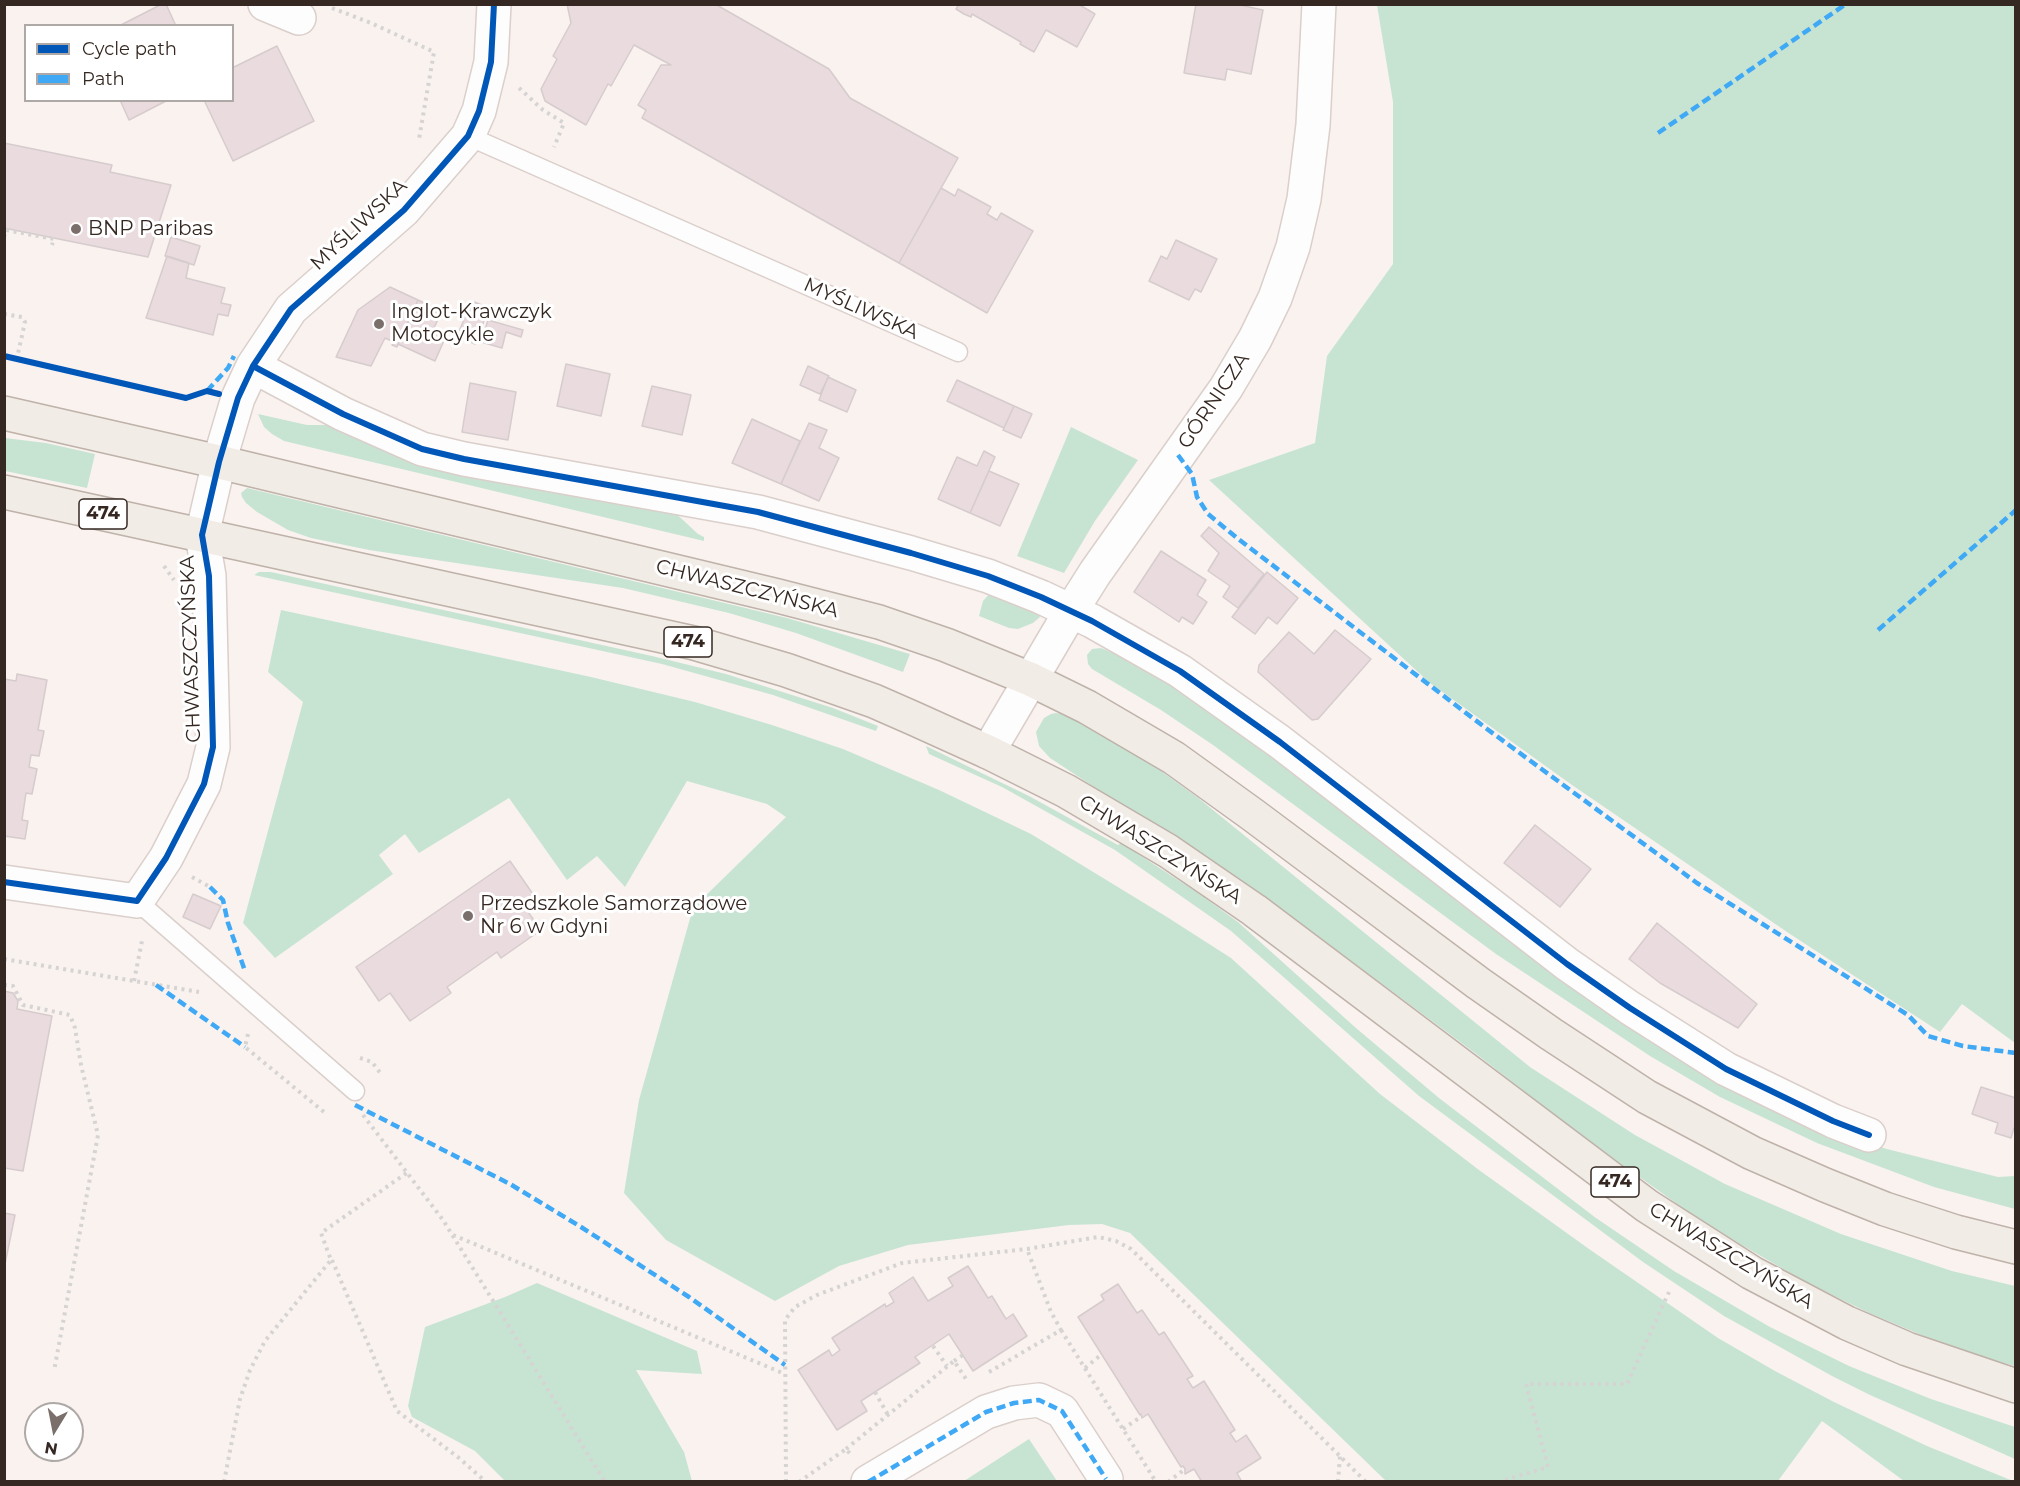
<!DOCTYPE html>
<meta charset="utf-8">
<style>
body{margin:0}
#map{position:relative;width:2020px;height:1486px;overflow:hidden;background:#faf2ef;font-family:Montserrat,sans-serif}
canvas{display:block}
.frame{position:absolute;inset:0;border:6px solid #352822;pointer-events:none}
.legend{position:absolute;left:24px;top:24px;width:210px;height:78px;box-sizing:border-box;background:#fff;border:2px solid #aea9a7;margin:0;padding:8px 10px;list-style:none;font-size:18px;color:#352822}
.legend li{display:flex;align-items:center;gap:12px;height:30px}
.legend b{width:30px;border:2px solid #aea9a7}
.north{position:absolute;left:24px;top:1402px;width:60px;height:60px;box-sizing:border-box;background:#fff;border:2px solid #aea9a7;border-radius:50%;rotate:190deg;font-size:16px;font-weight:700;line-height:24px;text-align:center;color:#352822}
.north::after{content:'';display:block;margin:auto;width:21px;height:27px;background:#7a6f6a;clip-path:polygon(50% 0,100% 100%,50% 72%,0 100%)}
</style>
<div id="map">
<canvas width="2020" height="1486"></canvas>
<div class="frame"></div>
<ul class="legend">
<li><b style="height:8px;background:#0057b8"></b>Cycle path</li>
<li><b style="height:8px;background:#3fa9f5"></b>Path</li>
</ul>
<div class="north">N</div>
</div>
<script>
const context = document.querySelector('canvas').getContext('2d');
context.lineJoin = 'round';
function fill(path, color) {
  context.fillStyle = color;
  context.fill(path, 'evenodd');
}
function poly(rows) {
  const path = new Path2D();
  for (const r of rows) {
    path.moveTo(r[0], r[1]);
    for (let i = 2; i < r.length; i += 2) path.lineTo(r[i], r[i + 1]);
  }
  return path;
}
function stroke(path, color, width, dash) {
  context.strokeStyle = color;
  context.lineWidth = width;
  context.lineCap = dash ? 'butt' : 'round';
  context.setLineDash(dash || []);
  context.stroke(path);
}
function write(font, color, halo, rows, align = 'center') {
  context.font = font + ' Montserrat,sans-serif';
  context.lineWidth = 6;
  context.setLineDash([]);
  context.textBaseline = 'middle';
  context.strokeStyle = halo;
  context.fillStyle = color;
  for (const [text, x, y, turn = 0] of rows) {
    context.save();
    context.translate(x, y);
    context.rotate((+turn || 0) * Math.PI / 180);
    context.textAlign = isNaN(turn) ? turn : align;
    if (halo) context.strokeText(text, 0, 0);
    context.fillText(text, 0, 0);
    context.restore();
  }
}
const green = poly([
 [1377,5,2015,5,2015,1043,1962,1004,1940,1032,1787,932,1572,785,1430,683,1209,480,1315,443,1327,356,1393,264,1393,102],
 [258,414,307,425,337,425,669,507,698,534,704,537,704,541,284,441,272,434,264,427],
 [1071,427,1138,460,1095,521,1064,573,1017,556],
 [5,438,46,443,95,454,87,488,5,471],
 [247,488,787,618,910,654,903,672,796,633,729,613,623,588,369,550,311,538,288,530,257,512,246,503,242,497,241,493],
 [259,572,271,572,652,656,726,674,833,708,878,726,876,731,773,695,662,664,254,575],
 [991,592,1038,608,1040,617,1033,623,1018,629,1009,628,979,616,983,601],
 [281,610,591,677,695,702,772,725,843,749,939,790,1031,834,1167,917,1231,958,1380,1094,1479,1170,1589,1249,1718,1338,1775,1371,1834,1402,1927,1446,2013,1481,1904,1481,1822,1421,1778,1481,1386,1481,1130,1233,1102,1224,1069,1225,908,1245,839,1266,775,1301,666,1240,624,1193,639,1100,693,908,786,817,767,804,687,781,625,887,597,856,567,880,509,798,419,853,405,834,379,855,393,874,275,958,243,923,303,702,268,672],
 [1101,648,1128,659,1162,677,1323,792,1864,1142,1887,1149,1998,1177,2015,1176,2015,1209,1934,1187,1817,1143,1720,1097,1650,1056,1496,954,1213,745,1161,710,1092,669,1088,664,1087,655,1092,649],
 [1056,713,1066,715,1084,724,1161,771,1197,797,1530,1067,1635,1135,1725,1184,1841,1234,1952,1271,2015,1286,2015,1366,1990,1359,1926,1337,1869,1313,1804,1281,1740,1244,1687,1211,1578,1133,1475,1053,1292,917,1050,758,1039,746,1036,732,1044,718,1051,714],
 [926,746,1029,796,1118,845,1121,843,1198,893,1238,922,1356,1028,1439,1098,1596,1218,1674,1271,1770,1327,1849,1366,1931,1399,2015,1427,2015,1459,1870,1395,1832,1376,1724,1316,1643,1262,1419,1096,1231,931,1115,850,1002,787,929,754],
 [537,1283,697,1351,702,1374,636,1370,684,1452,692,1481,505,1481,475,1451,412,1417,408,1406,425,1327,505,1297],
 [1029,1439,1057,1481,964,1481]
]);
const building = poly([
 [162,4,166,4,176,26,119,26,162,4],
 [567,4,715,4,829,69,850,98,958,158,899,263,642,118,646,110,638,105,661,65,671,65,634,45,611,86,608,84,586,125,545,101,541,89,557,59,553,56,571,23,567,4],
 [956,4,1078,4,1095,14,1077,47,1046,30,1034,52,1020,44,1021,42,972,14,971,17,964,14,956,9,958,6,956,4],
 [1196,4,1235,4,1263,10,1251,74,1227,69,1225,80,1184,73,1196,4],
 [277,46,314,121,233,161,204,100,232,100,232,68,277,46],
 [120,100,168,100,129,120,120,100],
 [4,143,112,165,110,172,171,185,148,257,4,228,4,143],
 [941,188,955,196,958,189,991,207,987,214,997,220,1001,213,1033,231,987,313,899,263,941,188],
 [171,237,200,246,194,265,165,256,171,237],
 [1176,240,1217,259,1201,292,1195,289,1189,300,1149,281,1161,256,1167,259,1176,240],
 [167,256,189,263,186,278,225,288,221,303,231,305,228,316,218,314,213,335,146,318,167,256],
 [390,287,418,300,397,347,392,345,394,342,385,338,371,366,336,357,358,310,390,287],
 [418,300,442,311,433,330,446,336,435,361,398,344,418,300],
 [472,301,489,308,475,344,457,336,472,301],
 [488,320,523,330,521,337,506,332,502,348,481,342,488,320],
 [566,364,610,374,601,416,557,406,566,364],
 [808,366,829,376,820,394,800,385,808,366],
 [828,377,856,390,847,412,819,400,828,377],
 [957,380,1014,406,1004,428,947,401,957,380],
 [470,383,516,392,508,440,462,432,470,383],
 [652,386,691,395,682,435,642,426,652,386],
 [1014,406,1032,414,1021,438,1003,430,1014,406],
 [752,419,800,441,781,484,732,463,752,419],
 [809,423,827,430,819,448,839,458,819,501,781,484,809,423],
 [984,451,995,457,970,513,938,499,957,457,977,466,984,451],
 [989,471,1019,484,1000,526,970,513,989,471],
 [1209,527,1264,574,1238,608,1223,597,1230,586,1208,571,1219,553,1201,536,1209,527],
 [1161,551,1206,580,1197,595,1207,602,1193,624,1182,617,1179,622,1134,592,1161,551],
 [1267,572,1298,598,1277,624,1268,617,1255,634,1232,617,1267,572],
 [1335,630,1371,659,1318,719,1312,720,1258,672,1259,665,1289,632,1314,654,1335,630],
 [17,674,47,680,38,730,44,731,39,756,31,755,29,767,37,769,32,794,26,793,22,820,28,821,25,839,4,836,4,679,16,681,17,674],
 [1535,825,1591,869,1560,907,1504,863,1535,825],
 [510,861,535,897,523,905,541,930,501,958,497,952,447,987,451,993,410,1021,390,993,379,1001,356,967,510,861],
 [193,894,221,906,210,929,183,917,193,894],
 [1657,923,1757,1004,1738,1028,1660,983,1629,959,1657,923],
 [4,991,13,993,18,1001,17,1009,52,1016,23,1171,4,1168,4,991],
 [1981,1087,2016,1098,2016,1128,2014,1128,2011,1138,1995,1133,1998,1123,1972,1114,1981,1087],
 [4,1213,15,1215,4,1269,4,1213],
 [968,1266,988,1298,992,1296,1006,1319,1013,1314,1027,1336,973,1371,949,1334,915,1357,920,1363,861,1401,867,1411,837,1430,798,1370,829,1350,832,1356,840,1350,832,1338,885,1304,886,1307,894,1302,889,1293,913,1277,928,1301,953,1286,948,1278,968,1266],
 [1118,1284,1137,1313,1142,1310,1159,1335,1164,1332,1193,1376,1187,1379,1193,1388,1204,1381,1235,1430,1230,1433,1236,1442,1246,1435,1261,1458,1237,1473,1242,1482,1202,1482,1194,1469,1185,1474,1185,1469,1183,1466,1181,1467,1148,1414,1142,1418,1141,1414,1140,1415,1078,1317,1104,1300,1101,1295,1118,1284]
]);
const path = poly([
 [332,8,371,23,434,52,419,139],
 [519,88,543,110,564,123,554,147],
 [4,237,6,230,54,239,52,245],
 [4,314,22,317,25,322,17,358],
 [164,566,174,580],
 [192,877,210,887],
 [4,959,199,992],
 [134,981,142,941],
 [4,985,13,986,23,1005,70,1015,75,1028,81,1065,98,1135,54,1371],
 [248,1034,245,1047,324,1112],
 [360,1058,372,1062,381,1074],
 [363,1115,443,1220,605,1482],
 [453,1235,785,1374],
 [332,1260,397,1411,459,1458,486,1482],
 [1061,1330,1156,1482],
 [933,1346,947,1366],
 [954,1361,963,1355],
 [1085,1368,1102,1354],
 [989,1372,1061,1330,1051,1312,1027,1249],
 [875,1392,888,1415],
 [1123,1429,1142,1416],
 [846,1449,954,1361,968,1382],
 [224,1482,240,1399,250,1370,265,1341,331,1260,321,1233,408,1172],
 [786,1482,785,1320,795,1307,817,1295,902,1263,1027,1249,1098,1237,1116,1241,1131,1249,1366,1482],
 [799,1482,846,1449,851,1455],
 [1168,1482,1185,1469],
 [1338,1482,1340,1456],
 [1498,1482,1548,1467,1526,1384,1627,1384,1669,1292]
]);
const lane = poly([
 [468,136,958,352],
 [137,901,355,1091]
]);
const street = poly([
 [265,4,299,18],
 [253,366,343,414,422,449,464,459,758,512,911,553,988,576,1041,597,1092,621,1180,671,1280,742,1567,964,1630,1008,1726,1069,1833,1121,1869,1135],
 [988,752,1071,611,1095,573,1226,388,1255,339,1275,298,1293,247,1304,199,1313,125,1319,4],
 [4,882,137,901,166,858,204,784,213,747,209,576,202,535,219,462,238,398,253,366,291,309,404,210,468,136,479,111,491,62,494,4],
 [868,1482,986,1412,1014,1403,1039,1400,1062,1411,1106,1479]
]);
const primary = poly([
 [4,413,219,462,778,596,879,622,946,645,1030,679,1087,707,1174,758,1253,815,1478,983,1551,1034,1647,1097,1752,1153,1825,1185,1885,1209,1956,1232,2016,1247],
 [4,492,694,643,786,670,874,701,915,719,988,752,1066,791,1168,851,1254,910,1647,1206,1752,1273,1847,1323,1907,1349,2016,1386]
]);
const quiet = poly([
 [1658,133,1846,4],
 [207,391,228,368,234,356],
 [1178,455,1192,474,1197,497,1208,514,1237,538,1487,729,1697,883,1908,1015,1928,1036,1963,1046,2016,1053],
 [1878,630,2016,510],
 [210,887,223,900,228,923,245,971],
 [156,985,245,1047],
 [355,1105,510,1184,581,1227,689,1297,785,1365],
 [868,1482,986,1412,1014,1403,1039,1400,1062,1411,1106,1479]
]);
const cycleway = poly([
 [4,356,186,398,207,391,219,394],
 [253,366,343,414,422,449,464,459,758,512,911,553,988,576,1041,597,1092,621,1180,671,1280,742,1567,964,1630,1008,1726,1069,1833,1121,1869,1135],
 [4,882,137,901,166,858,204,784,213,747,209,576,202,535,219,462,238,398,253,366,291,309,404,210,468,136,479,111,491,62,494,4]
]);
const markers = [
 [76,229,6,"#7a6f6a"],
 [379,324,6,"#7a6f6a"],
 [468,916,6,"#7a6f6a"]
];
const shields = [
 [103,514,48],
 [688,642,48],
 [1615,1182,48]
];
const shieldNames = [
 ["474",103,514],
 ["474",688,642],
 ["474",1615,1182]
];
const streetNames = [
 ["MYŚLIWSKA",359,225,-43],
 ["MYŚLIWSKA",861,309,24],
 ["GÓRNICZA",1214,401,-56],
 ["CHWASZCZYŃSKA",747,589,14],
 ["CHWASZCZYŃSKA",191,649,-92],
 ["CHWASZCZYŃSKA",1160,850,32],
 ["CHWASZCZYŃSKA",1731,1256,31]
];
const poiNames = [
 ["BNP Paribas",88,229],
 ["Inglot-Krawczyk",391,312],
 ["Motocykle",391,335],
 ["Przedszkole Samorządowe",480,904],
 ["Nr 6 w Gdyni",480,927]
];
fill(green, '#c7e4d3');
fill(building, '#eadbde');
stroke(building, '#d6cccd', 1.5);
stroke(lane, '#dacfca', 21);
stroke(street, '#dacfca', 36);
stroke(primary, '#beb2a9', 36);
stroke(path, '#d6d3d3', 4, [3, 4.5]);
stroke(lane, '#fefdfd', 18);
stroke(street, '#fefdfd', 33);
stroke(primary, '#f2ece7', 33);
stroke(quiet, '#3fa9f5', 4.5, [9, 4.5]);
stroke(cycleway, '#0057b8', 6);
for (const [x, y, r, color] of markers) {
  const dot = new Path2D();
  dot.arc(x, y, r, 0, 2 * Math.PI);
  context.fillStyle = color;
  context.fill(dot);
  stroke(dot, '#fff', 2);
}
for (const [x, y, w] of shields) {
  const box = new Path2D();
  box.roundRect(x - w / 2, y - 15, w, 30, 4.5);
  context.fillStyle = '#fff';
  context.fill(box);
  stroke(box, '#352822', 1.5);
}
write('bold 18px', '#352822', null, shieldNames);
write('20px', '#352822', '#fff', streetNames);
write('20px', '#352822', '#fff', poiNames, 'left');
</script>
